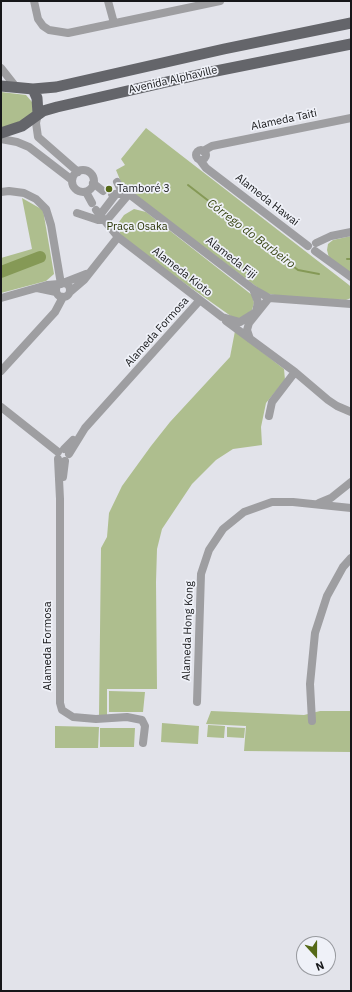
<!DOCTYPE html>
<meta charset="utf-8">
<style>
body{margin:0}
#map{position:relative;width:352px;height:992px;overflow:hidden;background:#e2e3ea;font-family:"IBM Plex Sans",sans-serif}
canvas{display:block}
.frame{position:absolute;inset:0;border:2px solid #161719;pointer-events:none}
.north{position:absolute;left:296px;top:936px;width:40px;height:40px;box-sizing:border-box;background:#eff1f8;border:1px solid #989a9f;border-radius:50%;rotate:159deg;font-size:11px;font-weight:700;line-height:16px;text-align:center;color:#161719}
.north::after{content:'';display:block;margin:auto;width:14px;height:18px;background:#556917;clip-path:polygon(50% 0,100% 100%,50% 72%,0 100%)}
</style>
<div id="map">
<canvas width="352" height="992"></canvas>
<div class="frame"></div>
<div class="north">N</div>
</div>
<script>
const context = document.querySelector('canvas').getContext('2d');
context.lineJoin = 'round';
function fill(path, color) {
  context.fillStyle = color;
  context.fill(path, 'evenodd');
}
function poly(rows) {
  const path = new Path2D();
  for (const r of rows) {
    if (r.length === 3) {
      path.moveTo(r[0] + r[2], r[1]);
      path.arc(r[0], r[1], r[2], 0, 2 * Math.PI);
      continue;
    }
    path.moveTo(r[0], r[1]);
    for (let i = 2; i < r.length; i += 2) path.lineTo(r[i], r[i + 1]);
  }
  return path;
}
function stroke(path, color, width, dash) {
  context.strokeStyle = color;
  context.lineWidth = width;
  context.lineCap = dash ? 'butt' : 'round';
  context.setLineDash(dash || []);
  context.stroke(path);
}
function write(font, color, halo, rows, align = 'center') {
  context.font = font + ' "IBM Plex Sans",sans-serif';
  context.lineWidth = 3.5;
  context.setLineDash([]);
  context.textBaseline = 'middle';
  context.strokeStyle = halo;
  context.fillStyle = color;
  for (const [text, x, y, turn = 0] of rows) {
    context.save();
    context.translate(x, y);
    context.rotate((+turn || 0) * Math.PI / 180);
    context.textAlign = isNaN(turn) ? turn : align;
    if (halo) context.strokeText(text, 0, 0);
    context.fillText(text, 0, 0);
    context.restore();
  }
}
const green = poly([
 [1,92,26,95,32,102,33,112,23,120,1,129],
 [146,128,349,285,351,287,351,298,346,300,285,297,265,293,123,187,116,170,125,165,121,159],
 [22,198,43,210,54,274,46,281,1,293,1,258,32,249],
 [134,209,146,212,252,295,254,303,252,310,241,318,235,319,125,241,120,234,119,222,124,215],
 [351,236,351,275,329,258,327,250,328,244,333,240],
 [235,331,284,369,285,380,266,403,261,427,262,445,233,449,216,460,192,484,162,529,157,549,156,582,157,689,107,689,107,715,99,715,101,548,107,537,109,513,122,486,151,446,170,422,230,357],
 [109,691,145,692,143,712,109,712],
 [211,711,304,715,320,711,351,711,351,752,244,751,246,726,206,724],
 [162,723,199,726,198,744,161,742],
 [208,725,225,726,224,738,207,737],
 [55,726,99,727,98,748,55,748],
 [227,727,245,728,244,738,227,737],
 [100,728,135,728,134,747,100,747]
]);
const stream = poly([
 [188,185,298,270,319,274],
 [347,259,351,259]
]);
const river = poly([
 [1,272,40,257]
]);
const minor = poly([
 [34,1,38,19,43,26,49,30,68,33,220,1],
 [108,1,114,23],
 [1,68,16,87],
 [38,114,36,123,38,137,78,172],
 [1,139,17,142,29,147,72,180],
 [201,155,5],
 [203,151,212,146,351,118],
 [200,160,206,168,308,246],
 [83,181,11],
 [93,183,103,191],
 [1,192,9,191,24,193,36,199,46,209,51,225,61,284],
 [86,192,92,203],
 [112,194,129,194,253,289,269,298,351,304],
 [96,210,118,237,222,317,240,322,256,312,258,302,253,289],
 [77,213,98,220,107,220,129,194,120,188,117,182],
 [100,215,116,194],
 [316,243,331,236,351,232],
 [315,251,351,277],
 [63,283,86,274],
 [63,290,7],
 [37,288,56,292],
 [70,292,84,280,118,237],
 [1,298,47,285,59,284],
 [226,321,295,372,328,400,337,406,351,412],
 [250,339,247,330,249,323,269,298],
 [1,371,55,312,63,297],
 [1,407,58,452],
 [269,416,272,402,295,372],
 [64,449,73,440],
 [69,454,85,428,200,300],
 [58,459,60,499,60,703,62,710,73,717,96,719,127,717,142,720,145,726,143,743],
 [63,477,65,461],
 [319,503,331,498,351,482],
 [197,702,201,574,209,550,223,529,244,512,272,502,293,502,351,508],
 [312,721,310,684,315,633,327,596,343,567,351,558]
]);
const major = poly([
 [1,86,33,89,56,87,224,49,351,23],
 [33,89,37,98,38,114],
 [1,133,22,126,43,111,57,107,206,73,351,44]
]);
const markers = [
 [109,189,4,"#556917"]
];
const streetNames = [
 ["Avenida Alphaville",173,80,-13],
 ["Alameda Taiti",284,120,-12],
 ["Alameda Hawai",267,200,38],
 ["Alameda Fiji",231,258,38],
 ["Alameda Kioto",182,272,38],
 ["Alameda Formosa",157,332,-48],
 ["Alameda Hong Kong",188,631,-88],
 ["Alameda Formosa",48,646,-90]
];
const poiNames = [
 ["Tamboré 3",117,189]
];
const parkNames = [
 ["Praça Osaka",137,227]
];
const waterNames = [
 ["Córrego do Barbeiro",251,234,37]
];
fill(green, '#aebe8e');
stroke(stream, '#859956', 2);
stroke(river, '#859956', 12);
stroke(minor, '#9e9ea1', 8);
stroke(major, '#64656a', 11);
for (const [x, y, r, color] of markers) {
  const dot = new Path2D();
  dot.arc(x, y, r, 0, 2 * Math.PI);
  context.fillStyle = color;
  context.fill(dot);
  stroke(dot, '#eff1f8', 1.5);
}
write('11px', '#161719', '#eff1f8', streetNames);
write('11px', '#161719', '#eff1f8', poiNames, 'left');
write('11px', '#263200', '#eff1f8', parkNames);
write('italic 12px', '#384513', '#eff1f8', waterNames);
</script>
